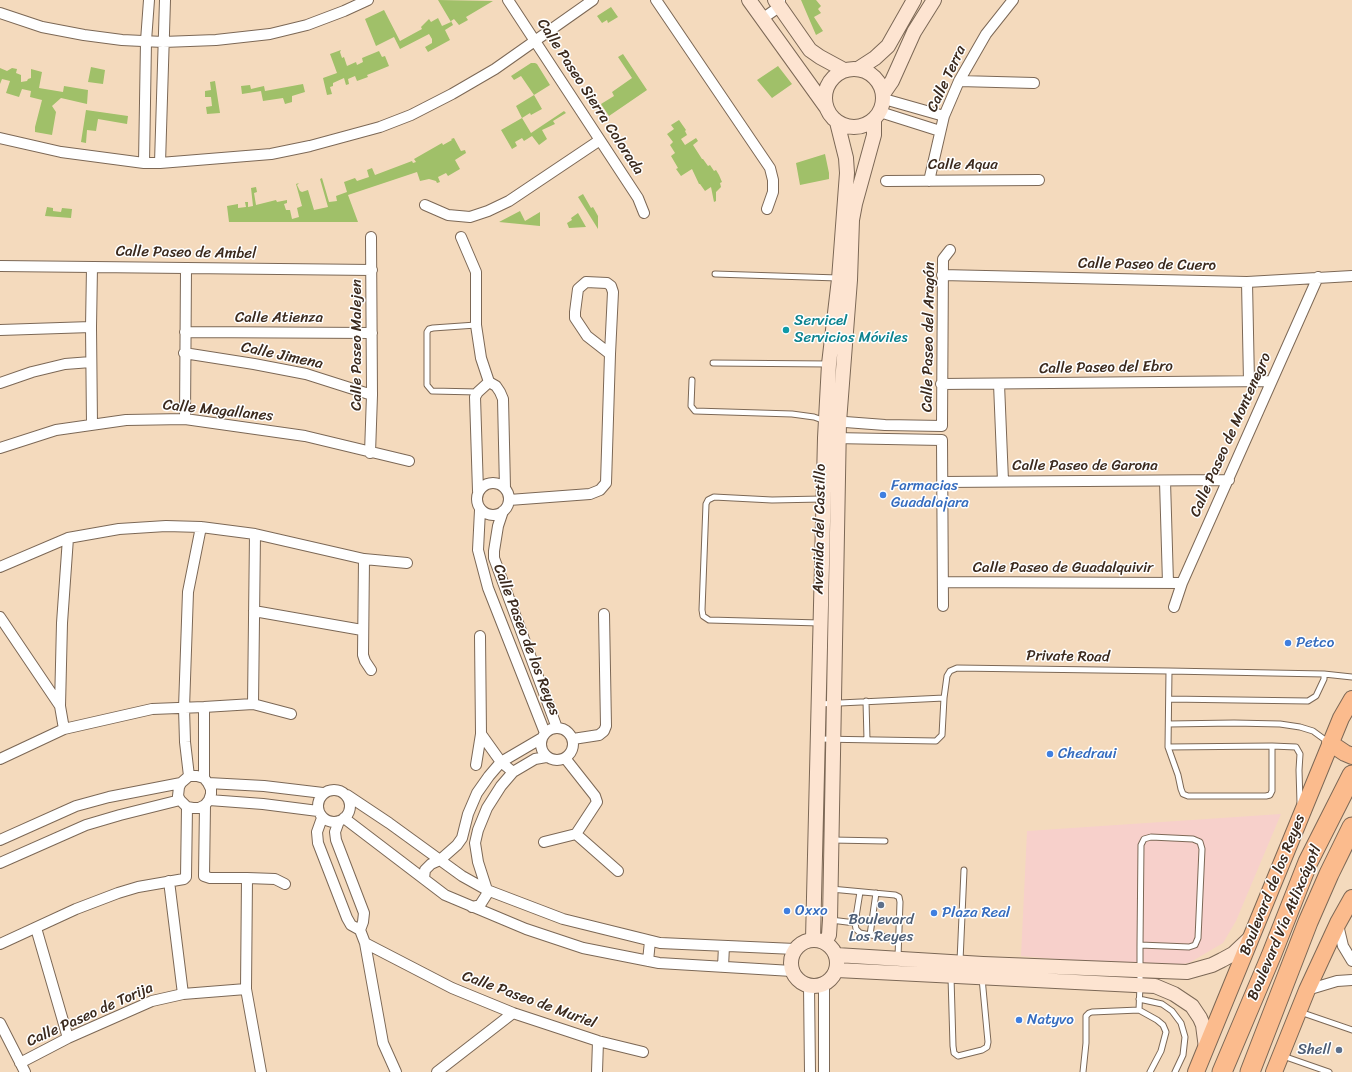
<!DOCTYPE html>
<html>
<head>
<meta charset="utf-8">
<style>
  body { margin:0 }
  canvas { display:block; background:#f4dabd }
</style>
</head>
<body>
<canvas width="1352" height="1072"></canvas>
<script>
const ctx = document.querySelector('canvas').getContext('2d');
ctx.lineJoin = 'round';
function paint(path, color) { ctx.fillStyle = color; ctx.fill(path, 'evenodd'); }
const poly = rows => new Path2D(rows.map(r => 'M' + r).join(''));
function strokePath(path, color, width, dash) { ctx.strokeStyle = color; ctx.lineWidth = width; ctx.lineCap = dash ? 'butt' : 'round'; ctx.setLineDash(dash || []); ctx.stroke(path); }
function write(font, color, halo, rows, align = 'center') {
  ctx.font = font + ' Sriracha,sans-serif'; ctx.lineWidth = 3; ctx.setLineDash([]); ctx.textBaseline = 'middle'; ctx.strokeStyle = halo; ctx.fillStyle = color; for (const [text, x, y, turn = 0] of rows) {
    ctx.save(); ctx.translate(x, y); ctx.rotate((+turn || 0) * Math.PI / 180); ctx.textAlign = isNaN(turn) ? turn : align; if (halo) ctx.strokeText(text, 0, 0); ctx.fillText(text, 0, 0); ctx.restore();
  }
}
paint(poly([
  [1281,814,1236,921,1223,943,1189,963,1157,968,1021,956,1027,831]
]), '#f7d0cb');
paint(poly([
  [438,0,493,1,466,17,468,20,459,25,454,19,451,21,453,25,445,30,450,40,428,52,425,47,432,43,432,39,429,34,400,49,394,37,376,46,365,19,384,10,400,41,422,29,421,27,429,19,431,22,438,18,442,26,451,22],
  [801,0,816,0,821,6,818,9,821,13,814,17,823,31,816,35],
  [611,7,618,17,608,23,607,20,602,23,597,16],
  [341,50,340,52,342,58,344,57,347,66,356,62,357,65,363,62,362,58,379,51,382,57,385,56,389,66,367,75,368,77,357,81,355,76,348,79,349,84,346,85,344,78,333,83,333,86,330,87,332,94,327,95,323,78,337,73,330,54],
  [623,54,647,90,609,116,601,104,614,96,612,92,632,78,618,57],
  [531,63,535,63,537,64,550,85,534,95,542,109,531,115,530,113,522,118,531,133,564,111,566,113,553,121,555,124,542,130,547,139,539,145,532,136,524,141,522,138,515,142,517,146,512,149,501,130,522,118,516,106,534,95,521,76,514,80,511,76],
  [778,66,792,84,772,98,757,80],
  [91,67,105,70,103,84,88,82],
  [0,68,7,71,12,68,17,69,16,73,21,75,21,82,27,81,28,79,31,78,31,69,42,72,39,88,63,92,64,86,88,90,87,104,61,98,52,106,56,112,52,135,35,132,35,127,42,100,30,97,31,91,22,89,19,97,6,93,10,81,2,79,0,84],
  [215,81,220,113,207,114,206,107,212,106,211,97,205,97,205,91,211,90,210,82],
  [303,84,305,92,292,96,292,102,285,104,283,98,263,101,261,91,242,94,241,86,250,85,251,89,264,86,265,91],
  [86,110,128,116,127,124,98,119,96,131,87,130,86,143,81,142],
  [679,120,686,130,685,131,687,135,681,139,685,145,696,138,698,141,693,145,702,159,703,159,708,166,710,165,714,171,716,170,719,175,722,182,720,183,721,187,716,192,716,201,714,202,711,187,705,191,700,184,699,184,692,169,681,176,676,169,678,168,671,156,675,153,670,145,673,142,667,134,674,129,671,125],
  [454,138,461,151,465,150,466,153,455,160,460,169,448,176,446,173,438,177,440,182,437,183,436,181,429,179,420,181,417,172,348,195,358,222,229,222,227,206,238,204,238,208,246,207,245,202,248,202,248,207,253,206,251,188,256,187,257,192,254,193,256,205,276,200,277,202,287,200,287,203,284,204,286,210,290,210,292,219,299,217,297,208,302,206,296,184,299,183,297,185,300,191,302,192,308,190,314,210,328,207,320,179,322,178,329,202,337,201,336,196,347,192,344,182,355,178,357,181,369,177,367,170,372,168,375,175,412,161,413,163,416,162,414,159,442,143,443,145,452,140,451,139],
  [825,154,829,173,829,179,800,185,796,163],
  [583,194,591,208,593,207,598,216,598,229,578,197],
  [47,207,53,208,53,211,61,212,62,208,72,209,71,218,45,216],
  [520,211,525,221,540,212,540,226,499,222],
  [578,213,586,227,569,228,567,223,572,220,571,218]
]), '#a0c069');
const lane = poly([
  [715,274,838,278],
  [476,325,433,328,429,329,427,332,427,385,432,391,478,392],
  [713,363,828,364],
  [692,380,691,406,695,411,792,414,814,417,825,421],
  [820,623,709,620,703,616,702,610,706,504,708,500,714,497,772,500,822,499],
  [1169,671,1324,674,1352,677],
  [1169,699,1308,701,1316,696,1324,679,1324,674],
  [866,701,867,740],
  [819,704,944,698,947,676,950,671,957,668,1169,671,1168,747,1178,775,1181,789,1183,794,1188,796,1266,796,1270,795,1272,791,1272,746],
  [1169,724,1234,723,1280,724,1300,727,1313,731,1328,742],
  [819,739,936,741,942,735,944,698],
  [1168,747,1272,746,1296,747,1300,754,1299,770,1300,803],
  [832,840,885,841],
  [831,889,895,895,899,897,900,902,898,957],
  [860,892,855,923,856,929,860,933,870,935,899,938],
  [831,920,855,923],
  [870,935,876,893],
  [960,961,964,870],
  [951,977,953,1046,954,1053,958,1056,982,1050,987,1047,988,1042,982,978],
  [1139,999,1162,1004,1172,1011,1181,1023,1185,1037,1183,1055,1175,1072],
  [1139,1010,1140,985,1140,945,1141,845,1144,839,1151,837,1193,839,1200,842,1202,849,1198,938,1195,945,1189,947,1140,945],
  [1300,1012,1352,1030],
  [1283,1056,1329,1072],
  [1083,1072,1086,1043,1086,1016,1089,1013,1092,1012,1139,1010,1157,1020,1163,1025,1166,1032,1161,1051,1150,1072]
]);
const street = poly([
  [508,0,638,198,644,213],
  [656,0,770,168,773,180,773,192,767,209],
  [0,13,42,27,84,35,122,40,163,42,216,40,270,34,307,25,344,11,368,0],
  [762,19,779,7,780,0],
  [959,81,1034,83],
  [884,99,944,116],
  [880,112,940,131],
  [0,138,61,152,144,163,160,163,271,154,310,146,380,127,411,115,452,94,495,69,593,0],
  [144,163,146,41,149,0],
  [160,163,165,0],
  [886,181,1039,180],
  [929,181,944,116,959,81,986,34,1013,0],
  [425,205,448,215,470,217,488,211,509,201,600,140],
  [461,237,476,272,476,325,481,358,489,382,496,386,500,392,503,399,505,488],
  [0,266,372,270],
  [942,275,1247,282,1352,276],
  [1247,282,1249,382],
  [0,330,91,327],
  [185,332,372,333],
  [184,353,254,364,306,374,372,395],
  [0,383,32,372,65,364,91,362],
  [941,384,1271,381],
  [999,384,1003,481],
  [185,419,186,268],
  [832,421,885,425,942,426,943,259,950,250],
  [92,425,91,327,92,267],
  [833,438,942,440,943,606],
  [0,448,56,430,126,420,185,419,305,436,409,461],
  [370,453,372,395,371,237],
  [1165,481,1168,583],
  [942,482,1229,480],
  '477 499a16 16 0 1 1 32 0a16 16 0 1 1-32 0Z',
  [478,491,475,397,478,392,489,382],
  [509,500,590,494,600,490,606,483,610,354,613,292,611,286,607,283,586,282,578,289,575,312,575,318,587,336,610,354],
  [480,510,478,550,488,588,545,733],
  [503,511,498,526,494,551,494,558,557,728],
  [364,559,363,655,365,661,371,670],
  [0,567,68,538,119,529,166,526,201,527,255,534,364,559,407,563],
  [943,582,1182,583],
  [1174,607,1182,583,1318,277],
  [254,611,362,630],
  [0,617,60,706],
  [253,704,255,534],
  '541 744a16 16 0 1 1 32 0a16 16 0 1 1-32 0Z',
  [64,729,60,706,62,623,68,538],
  [481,734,501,762,513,772],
  [573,739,599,735,604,731,606,726,604,614],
  [0,759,64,729,152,709,204,707,253,704,291,714],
  [476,765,481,734,480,636],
  [189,776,185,742,184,708,188,592,201,527],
  [204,778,197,776,189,776,181,783,179,787,178,796,180,800,187,807,193,808,199,808,205,805,209,800,211,794,211,789,208,783,204,778,204,707],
  [208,783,264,786,323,793],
  '318 806a16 16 0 1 1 32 0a16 16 0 1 1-32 0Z',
  [347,795,389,823,462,876,487,890,563,919,660,943,795,949],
  [209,800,263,804,318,811],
  [205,805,204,876,210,878,247,878,275,879,285,884],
  [322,818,317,832,318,843,347,918,351,925,360,930,365,943,383,1043,396,1072],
  [344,818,445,895,526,929,583,948,659,963,792,971],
  [339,821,335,832,336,840,364,913,363,922,360,930],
  [576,834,618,871],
  [0,840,76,806,109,797,181,783],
  [544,842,576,834,597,802,595,796,565,758],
  [0,863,86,825,120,815,180,800],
  [247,878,246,989,261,1072],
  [424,878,425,870,431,864,440,860,457,845,462,838,468,814,477,793,489,776,501,762,542,738],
  [169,881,183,994],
  [472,907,480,905,487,894,487,890,478,862,475,843,478,830,487,808,501,786,513,772,535,759,546,757],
  [1338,925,1343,946,1352,961],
  [36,928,68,1038],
  [365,943,452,988,513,1013,598,1041,643,1052],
  [0,944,76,909,118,893,138,887,184,879,186,877,187,807],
  [648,961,650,941],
  [723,967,724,946],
  [809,986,810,1072],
  [1307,990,1337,981,1352,980],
  [0,1023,25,1072],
  [20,1063,68,1038,152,1001,183,994,246,989],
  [437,1072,513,1013],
  [597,1072,598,1041],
  [824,1072,824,984]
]);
const secondary = poly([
  [749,0,826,107],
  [775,0,810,50,820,57,844,70],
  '825 98a29 29 0 1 1 58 0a29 29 0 1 1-58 0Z',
  [858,69,875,58,888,46,914,0],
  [883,94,892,81,914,32,934,0],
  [813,939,825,438,829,364,839,279,847,173,846,158,837,122],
  '791 963a23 23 0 1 1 46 0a23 23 0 1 1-46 0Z',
  [825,942,829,935,830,920,839,422,850,280,852,220,855,204,874,135,874,120],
  [836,955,983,964,1187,972,1212,965,1222,960,1233,954,1250,938],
  [837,970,1155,986,1174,994,1192,1006,1200,1018,1203,1025,1206,1048]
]);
const primary = poly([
  [1330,743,1345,753,1352,756],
  [1196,1072,1341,718,1352,699],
  [1274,1072,1307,990,1338,923,1352,898]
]);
const highway = poly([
  [1222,1072,1271,956,1308,862,1352,775],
  [1250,1072,1308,922,1329,874,1352,827]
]);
strokePath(lane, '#7c6856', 7);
strokePath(street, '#7c6856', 12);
strokePath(secondary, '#7c6856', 16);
strokePath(primary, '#7c6856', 18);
strokePath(highway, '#7c6856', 21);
strokePath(lane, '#fff', 5);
strokePath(street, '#fff', 10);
strokePath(secondary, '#fde4d1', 14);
strokePath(primary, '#fbbb8d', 16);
strokePath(highway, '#fbbb8d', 19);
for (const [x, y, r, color] of [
  [786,330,4,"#0f9aa8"],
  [883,495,4,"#3f7fe0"],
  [1288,643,4,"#3f7fe0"],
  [1050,754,4,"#3f7fe0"],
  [881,905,4,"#5c6f8a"],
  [787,911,4,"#3f7fe0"],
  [934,913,4,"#3f7fe0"],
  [1019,1020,4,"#3f7fe0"],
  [1339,1050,4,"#5c6f8a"]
]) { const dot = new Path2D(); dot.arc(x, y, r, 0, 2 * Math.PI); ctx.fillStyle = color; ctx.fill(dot); strokePath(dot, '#fff', 1.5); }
write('15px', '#3b2a1e', '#fff', [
  ["Calle Terra",947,79,-65],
  ["Calle Paseo Sierra Colorada",590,97,57],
  ["Calle Aqua",963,165],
  ["Calle Paseo de Ambel",186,253,1],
  ["Calle Paseo de Cuero",1147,265,1],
  ["Calle Atienza",279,318],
  ["Calle Paseo del Aragón",929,337,-89],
  ["Calle Paseo Malejen",357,345,-90],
  ["Calle Jimena",282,356,12],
  ["Calle Paseo del Ebro",1106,368,-1],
  ["Calle Magallanes",218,411,6],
  ["Calle Paseo de Montenegro",1231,435,-66],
  ["Calle Paseo de Garona",1085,466],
  ["Avenida del Castillo",820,529,-89],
  ["Calle Paseo de Guadalquivir",1063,568],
  ["Calle Paseo de los Reyes",526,640,69],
  ["Private Road",1068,657,1],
  ["Boulevard de los Reyes",1273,885,-68],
  ["Boulevard Vía Atlixcáyotl",1285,923,-67],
  ["Calle Paseo de Muriel",529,1000,20],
  ["Calle Paseo de Torija",90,1015,-24]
]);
write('15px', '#0d838f', '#fff', [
  ["Servicel",794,321],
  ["Servicios Móviles",794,338]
], 'left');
write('15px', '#366cbe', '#fff', [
  ["Farmacias",891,486],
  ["Guadalajara",891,503],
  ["Petco",1296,643],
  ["Chedraui",1058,754],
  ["Oxxo",795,911],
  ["Plaza Real",942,913],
  ["Natyvo",1027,1020]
], 'left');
write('15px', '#4e5e75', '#fff', [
  ["Boulevard",881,920],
  ["Los Reyes",881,937],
  ["Shell",1331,1050,"right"]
]);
</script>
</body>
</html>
